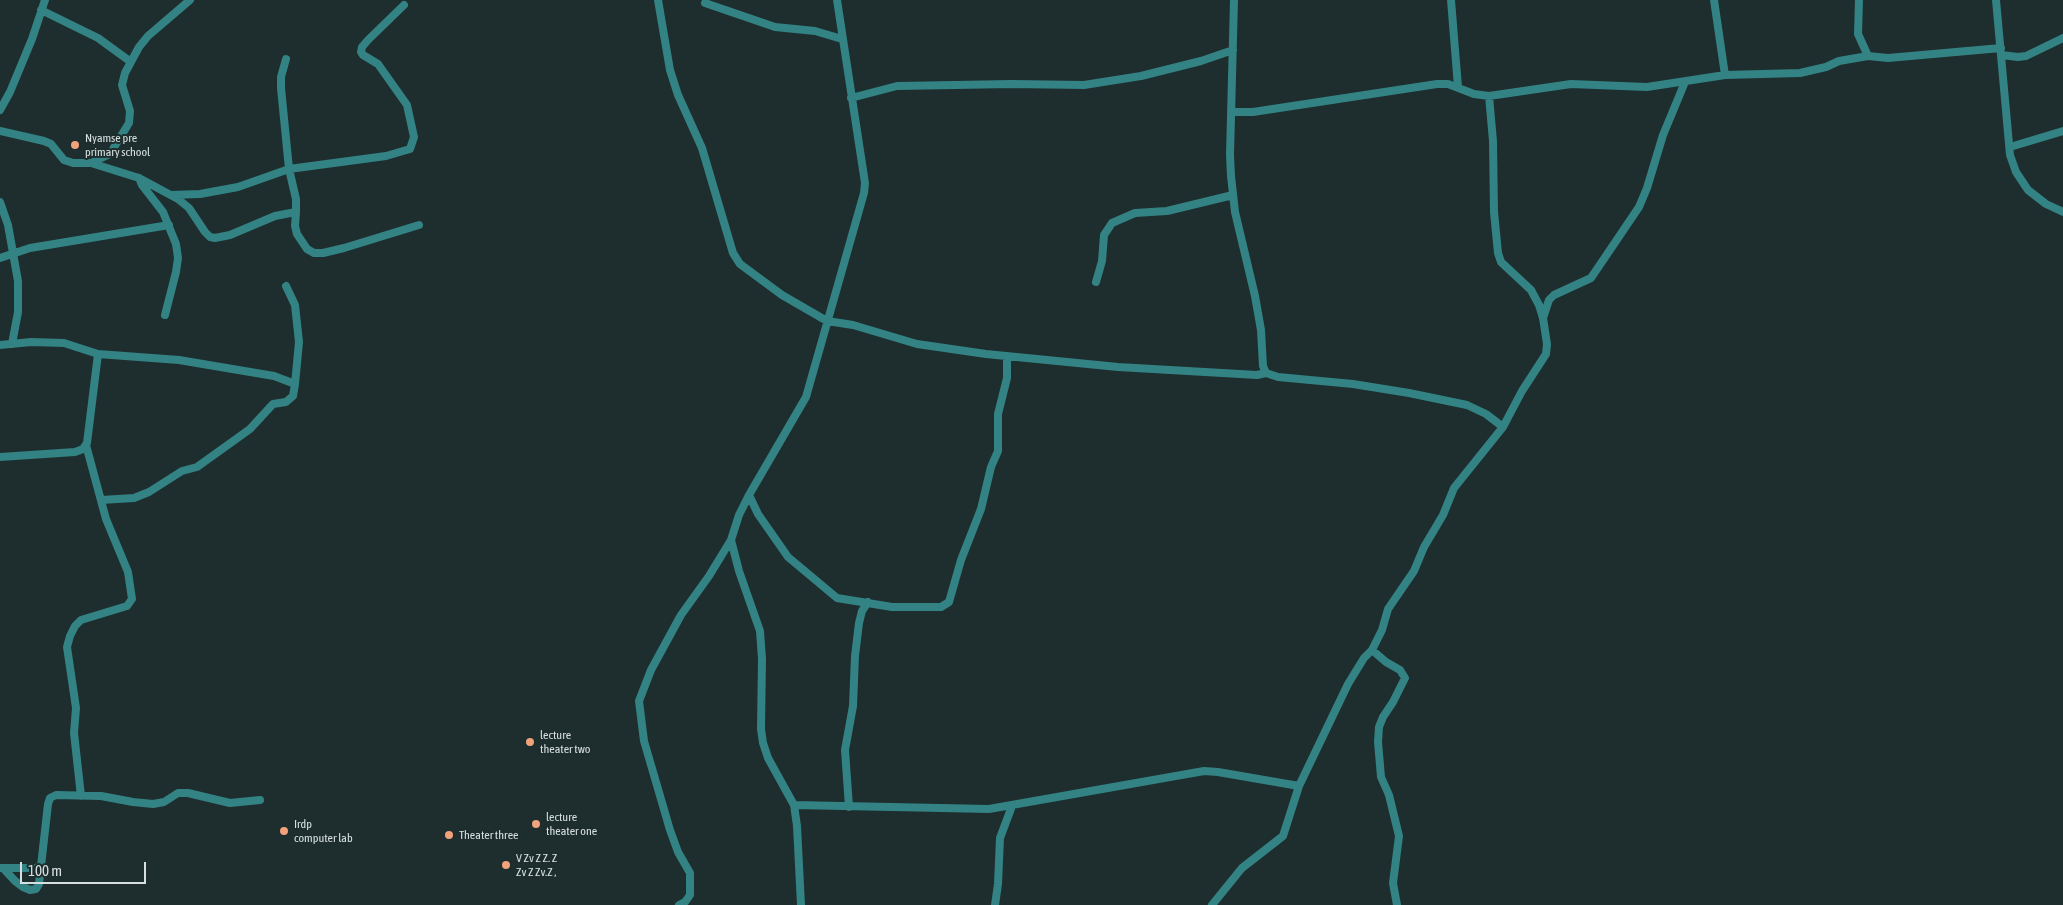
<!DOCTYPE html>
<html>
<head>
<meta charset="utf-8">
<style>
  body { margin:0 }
  #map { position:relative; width:2063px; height:905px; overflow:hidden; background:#1e2d2d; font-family:"Asap Condensed",sans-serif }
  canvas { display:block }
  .scale { position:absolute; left:20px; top:862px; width:126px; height:22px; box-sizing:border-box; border:2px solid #d7e0e0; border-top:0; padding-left:6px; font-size:15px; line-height:18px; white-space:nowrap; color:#d7e0e0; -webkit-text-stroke:4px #1e2d2d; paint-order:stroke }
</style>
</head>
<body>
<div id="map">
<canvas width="2063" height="905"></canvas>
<div class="scale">100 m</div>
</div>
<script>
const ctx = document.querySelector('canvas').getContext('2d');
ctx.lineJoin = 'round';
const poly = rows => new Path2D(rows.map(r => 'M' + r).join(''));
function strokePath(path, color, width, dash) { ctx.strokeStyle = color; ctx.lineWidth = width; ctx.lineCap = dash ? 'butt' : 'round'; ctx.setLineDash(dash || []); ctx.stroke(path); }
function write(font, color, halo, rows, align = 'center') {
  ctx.font = font + ' "Asap Condensed",sans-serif'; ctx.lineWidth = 4; ctx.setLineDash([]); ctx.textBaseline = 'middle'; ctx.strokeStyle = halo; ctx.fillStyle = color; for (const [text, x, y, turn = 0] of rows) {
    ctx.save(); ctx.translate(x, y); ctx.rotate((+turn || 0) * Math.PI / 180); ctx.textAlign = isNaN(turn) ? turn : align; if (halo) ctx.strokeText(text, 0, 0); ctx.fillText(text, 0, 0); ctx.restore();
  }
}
strokePath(poly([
  [658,0,670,70,678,95,702,148,733,253,740,264,782,295,827,321,853,325,917,344,986,354,1118,367,1257,375,1266,373],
  [1234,0,1230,155,1231,176,1235,212,1255,296,1261,330,1263,366,1266,373,1278,377,1353,384,1409,393,1467,405,1486,414,1503,427],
  [1451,0,1458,87],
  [1714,0,1725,75],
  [1859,0,1858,34,1868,56],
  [1996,0,2010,155,2016,172,2028,190,2046,204,2063,212],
  [705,3,775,27,815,31,842,39],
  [41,10,98,38,131,62],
  [2001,55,2018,57,2026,56,2063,38],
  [851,98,897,86,1012,84,1084,85,1141,76,1201,61,1233,50],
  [0,110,10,92,32,39,45,0],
  [1232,112,1253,112,1437,84,1448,84,1474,94,1489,96,1571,84,1647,87,1725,75,1800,73,1826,67,1839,61,1868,56,1888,58,2001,48],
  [0,131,44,141,51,144,64,160,73,163,91,163,110,154,129,123,130,111,122,85,125,73,139,47,148,36,190,0],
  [2010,147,2063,131],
  [91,163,139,178,178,199,189,208,205,232,210,237,215,238,230,235,275,216,296,212,296,199,289,169,281,88,281,77,286,59],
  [139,178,142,185,163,212,176,244,178,258,176,272,165,315],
  [171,195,200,194,238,187,289,169,386,156,410,149,414,137,407,105,378,64,363,55,361,52,362,47,368,40,404,5],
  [0,202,8,225,18,281,18,312,12,344],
  [296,212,295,226,297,234,307,249,314,253,323,253,344,248,419,225],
  [0,258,30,248,169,225],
  [1096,282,1102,261,1104,235,1112,223,1135,213,1167,211,1233,195],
  [286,286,295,305,299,342,295,384],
  [1543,318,1549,300,1554,295,1591,278,1639,207,1647,188,1663,135,1685,82],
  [0,345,31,342,64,343,98,354,179,360,274,376,295,384,293,396,286,402,273,404,250,429,197,467,182,471,149,492,134,498,101,500],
  [0,457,75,452,83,449,87,443,98,354],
  [749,495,758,514,788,557,837,598,892,607,941,607,949,602,961,560,981,509,991,467,998,451,998,414,1007,378,1007,356],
  [731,540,739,571,760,631,762,659,761,729,763,743,768,758,794,805,797,826,801,905],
  [1372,650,1386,662,1400,670,1405,678,1393,702,1383,717,1379,727,1378,742,1381,777,1389,795,1399,836,1393,883,1397,905],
  [81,796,74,733,76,708,67,647,70,636,75,626,81,620,127,606,132,599,128,572,106,519,86,445],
  [794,805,989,809,1204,771,1218,772,1299,786],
  [849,807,845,750,853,706,855,656,859,623,862,611,868,602],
  [0,868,36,868,41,866,48,804,50,798,56,795,101,796,133,802,153,804,164,802,178,793,188,793,230,803,260,800],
  [3,868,15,881,23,887,30,890,36,889,39,884,41,866],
  [679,905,685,902,690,895,690,873,678,852,670,830,644,741,639,701,651,670,681,615,709,576,731,540,739,515,749,495,806,397,864,193,865,183,837,0],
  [995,905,998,884,1000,838,1012,806],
  [1212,905,1242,868,1283,836,1299,786,1348,684,1364,658,1372,650,1382,630,1388,609,1414,571,1424,547,1443,515,1454,488,1503,427,1522,391,1546,354,1547,344,1543,318,1539,305,1531,290,1501,262,1498,253,1494,212,1493,141,1489,96]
]), '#338284', 8);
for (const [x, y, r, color] of [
  [75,145,5,"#f1a27b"],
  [530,742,5,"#f1a27b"],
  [536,824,5,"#f1a27b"],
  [284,831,5,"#f1a27b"],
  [449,835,5,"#f1a27b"],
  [506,865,5,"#f1a27b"]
]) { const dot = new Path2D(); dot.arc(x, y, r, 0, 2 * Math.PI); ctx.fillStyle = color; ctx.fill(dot); strokePath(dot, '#1e2d2d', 2); }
write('12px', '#d7e0e0', '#1e2d2d', [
  ["Nyamse pre",85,138],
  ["primary school",85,152],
  ["lecture",540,735],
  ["theater two",540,749],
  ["lecture",546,817],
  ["theater one",546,831],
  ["Irdp",294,824],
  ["computer lab",294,838],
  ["Theater three",459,835],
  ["V Zv Z Z. Z",516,858],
  ["Zv Z Zv.Z ,",516,872]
], 'left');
</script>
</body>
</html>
